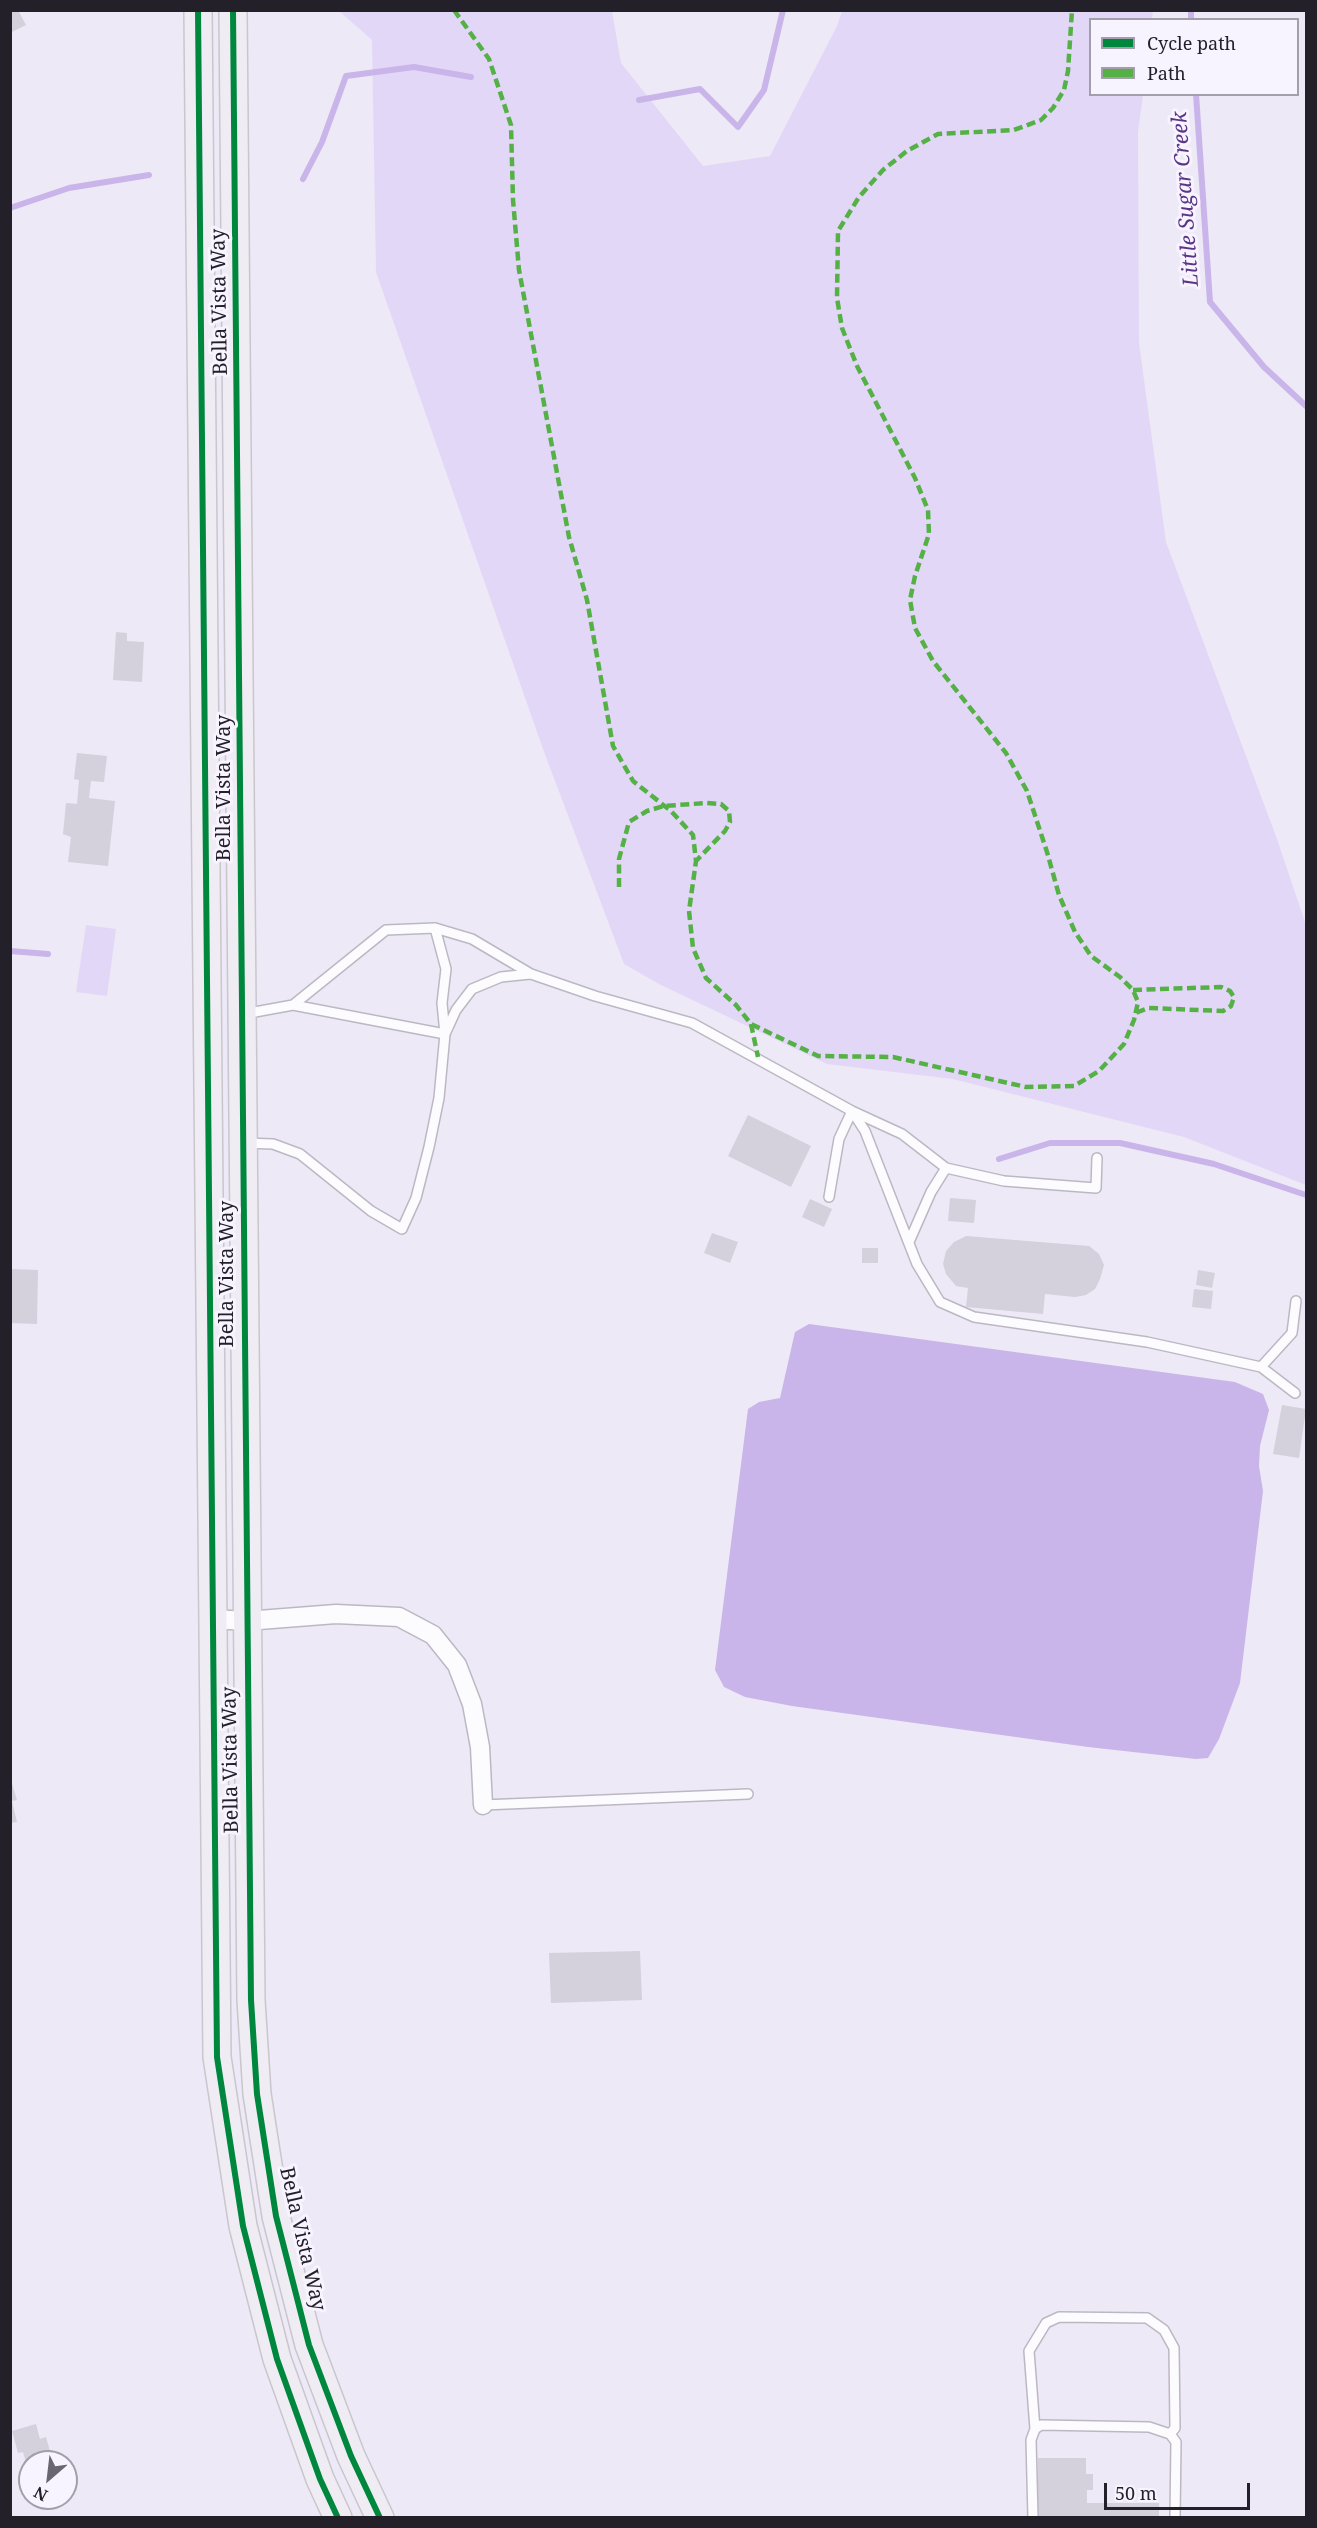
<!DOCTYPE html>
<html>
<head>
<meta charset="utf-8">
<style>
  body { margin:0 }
  #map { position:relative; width:1317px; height:2528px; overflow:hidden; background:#ede9f6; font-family:"Noto Serif",serif }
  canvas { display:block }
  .frame { position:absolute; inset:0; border:12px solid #24202a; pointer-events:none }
  .legend { position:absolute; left:1089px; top:18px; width:210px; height:78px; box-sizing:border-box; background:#f7f3ff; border:2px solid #a39faa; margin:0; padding:8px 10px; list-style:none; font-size:18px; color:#24202a }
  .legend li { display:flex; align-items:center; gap:12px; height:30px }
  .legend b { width:30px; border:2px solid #a39faa }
  .north { position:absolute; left:18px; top:2450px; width:60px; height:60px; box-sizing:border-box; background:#f7f3ff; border:2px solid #a39faa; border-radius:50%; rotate:208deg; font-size:16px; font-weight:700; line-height:24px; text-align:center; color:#24202a }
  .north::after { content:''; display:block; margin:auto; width:21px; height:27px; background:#6a6671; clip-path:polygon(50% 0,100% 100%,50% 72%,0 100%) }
  .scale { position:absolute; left:1104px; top:2483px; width:146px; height:27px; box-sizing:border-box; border:3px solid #24202a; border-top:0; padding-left:8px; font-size:18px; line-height:21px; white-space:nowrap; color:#24202a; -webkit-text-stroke:4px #f7f3ff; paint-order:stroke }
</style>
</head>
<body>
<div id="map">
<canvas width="1317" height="2528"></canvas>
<div class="frame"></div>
<ul class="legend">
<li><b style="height:8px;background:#00873e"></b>Cycle path</li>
<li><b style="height:8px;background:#55b146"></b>Path</li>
</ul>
<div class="north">N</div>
<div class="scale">50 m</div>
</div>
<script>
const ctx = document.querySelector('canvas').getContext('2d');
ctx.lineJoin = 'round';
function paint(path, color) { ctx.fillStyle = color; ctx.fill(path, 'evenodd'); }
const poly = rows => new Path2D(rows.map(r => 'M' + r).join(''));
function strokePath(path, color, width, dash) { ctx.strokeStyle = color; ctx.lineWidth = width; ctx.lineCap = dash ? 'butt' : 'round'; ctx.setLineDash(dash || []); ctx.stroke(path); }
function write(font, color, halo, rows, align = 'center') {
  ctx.font = font + ' "Noto Serif",serif'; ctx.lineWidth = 6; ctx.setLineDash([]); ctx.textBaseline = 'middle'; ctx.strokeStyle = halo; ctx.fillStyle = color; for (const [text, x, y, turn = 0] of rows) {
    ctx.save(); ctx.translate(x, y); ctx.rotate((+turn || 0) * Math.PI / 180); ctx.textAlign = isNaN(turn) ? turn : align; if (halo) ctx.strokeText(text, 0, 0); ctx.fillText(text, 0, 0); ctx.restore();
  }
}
paint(poly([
  [339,11,612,11,621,63,703,166,770,156,837,26,842,11,1153,11,1152,19,1090,20,1090,94,1143,95,1138,132,1139,343,1166,542,1277,839,1306,925,1306,1185,1184,1137,953,1079,827,1064,661,985,624,964,543,749,376,272,372,40],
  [86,925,116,929,107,996,76,992]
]), '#e3d7f8');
paint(poly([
  [809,1324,1235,1382,1263,1394,1269,1410,1260,1446,1259,1466,1263,1491,1240,1683,1219,1739,1208,1758,1196,1759,1088,1747,792,1706,745,1697,724,1687,715,1670,748,1409,759,1402,780,1398,795,1332]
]), '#c9b5e9');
strokePath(poly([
  [1191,10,1191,20],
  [1196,94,1210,302,1264,367,1306,406],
  [639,100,700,89,738,127,764,90,783,10],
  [303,179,322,142,346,76,414,67,471,77],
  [10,208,69,188,149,175],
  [10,951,48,954],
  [999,1159,1050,1143,1120,1143,1214,1164,1306,1195]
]), '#c9b5e9', 6);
paint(poly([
  [10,10,18,10,26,25,10,33],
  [116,632,127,633,127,641,144,642,142,682,113,680],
  [77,753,107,756,104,782,91,781,89,798,115,801,108,866,68,862,71,837,63,834,66,803,77,804,79,780,74,779],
  [748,1115,811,1146,791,1187,728,1156],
  [950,1198,976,1200,974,1223,948,1221],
  [810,1199,832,1209,824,1227,802,1217],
  [712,1233,738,1242,730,1263,704,1253],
  [966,1236,1089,1246,1099,1254,1104,1265,1100,1279,1095,1289,1086,1295,1075,1297,1045,1294,1043,1314,966,1307,968,1288,956,1286,946,1274,943,1264,946,1251,954,1242],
  [862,1248,878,1248,878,1263,862,1263],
  [10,1269,38,1270,37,1324,10,1323],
  [1198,1270,1215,1273,1212,1288,1196,1285],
  [1194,1289,1213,1291,1211,1309,1192,1307],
  [1282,1405,1306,1409,1299,1458,1273,1454],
  [10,1777,17,1800,12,1801,17,1822,10,1823],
  [640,1951,642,2000,551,2003,549,1953],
  [36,2424,40,2439,46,2437,53,2462,30,2462,30,2485,28,2486,23,2468,27,2466,23,2452,18,2453,12,2431],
  [1038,2458,1086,2458,1086,2474,1093,2474,1093,2490,1087,2490,1087,2503,1159,2503,1159,2518,1038,2518,1038,2504,1035,2504,1034,2483,1038,2483]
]), '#d4d0dc');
const service = poly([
  [293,1005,445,1034,442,1003,446,969,435,928],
  [244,1014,293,1005,386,930,435,928,472,939,531,974,595,996,692,1023,852,1111,865,1131,917,1264,940,1302,974,1317,1147,1342,1261,1367,1292,1333,1296,1301],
  [245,1143,273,1144,300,1154,371,1211,402,1229,416,1198,429,1147,439,1098,445,1034,456,1010,472,989,501,977,530,974],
  [829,1197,839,1139,852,1111,902,1134,946,1168,1004,1181,1096,1188,1097,1158],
  [909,1242,931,1192,946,1168],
  [1261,1367,1295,1393],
  [483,1805,748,1794],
  [1035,2429,1029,2351,1046,2323,1059,2317,1147,2318,1164,2330,1174,2348,1175,2428,1170,2434],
  [1033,2518,1031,2440,1035,2429,1041,2425,1149,2427,1170,2434,1176,2442,1175,2518]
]);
const minor = poly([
  [213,1619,246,1621,336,1614,399,1617,433,1635,457,1665,472,1704,480,1747,483,1805]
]);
const primary = poly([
  [198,10,217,2057,243,2226,277,2359,320,2479,338,2518],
  [233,10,251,2000,257,2094,276,2216,309,2345,351,2456,380,2518]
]);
strokePath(service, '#bcb8c3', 12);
strokePath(minor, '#bcb8c3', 21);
strokePath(primary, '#c9c6cd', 30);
strokePath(service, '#fcfcfe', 9);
strokePath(minor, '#fcfcfe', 18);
strokePath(primary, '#f0ecf4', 27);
strokePath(poly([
  [454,10,489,59,511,125,513,200,519,270,569,537,587,600,613,746,633,781,671,811,693,835,696,861,689,911,693,948,706,978,736,1005,751,1024,818,1056,893,1057,1026,1087,1074,1086,1099,1071,1124,1044,1134,1020,1138,1002,1133,990,1120,977,1091,956,1075,932,1059,895,1047,852,1027,791,1006,753,933,661,915,628,910,600,915,576,929,534,928,510,915,478,857,366,842,328,837,298,838,231,859,197,883,170,907,151,938,134,1014,130,1041,120,1053,108,1064,90,1068,71,1072,10],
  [619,887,619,859,629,822,647,811,664,806,706,803,721,804,729,811,730,822,725,831,696,861],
  [1133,990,1221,987,1230,991,1234,997,1231,1006,1223,1011,1149,1008,1135,1013],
  [751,1024,758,1057]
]), '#55b146', 4.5, [9, 4.5]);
strokePath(poly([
  [198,10,217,2057,243,2226,277,2359,320,2479,338,2518],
  [233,10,251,2000,257,2094,276,2216,309,2345,351,2456,380,2518]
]), '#00873e', 6);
write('20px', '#24202a', '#f7f3ff', [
  ["Bella Vista Way",220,302,-91],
  ["Bella Vista Way",224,788,-90],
  ["Bella Vista Way",227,1274,-90],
  ["Bella Vista Way",231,1760,-91],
  ["Bella Vista Way",302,2239,77]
]);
write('italic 21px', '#5a3585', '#f7f3ff', [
  ["Little Sugar Creek",1186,199,-94]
]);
</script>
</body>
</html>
